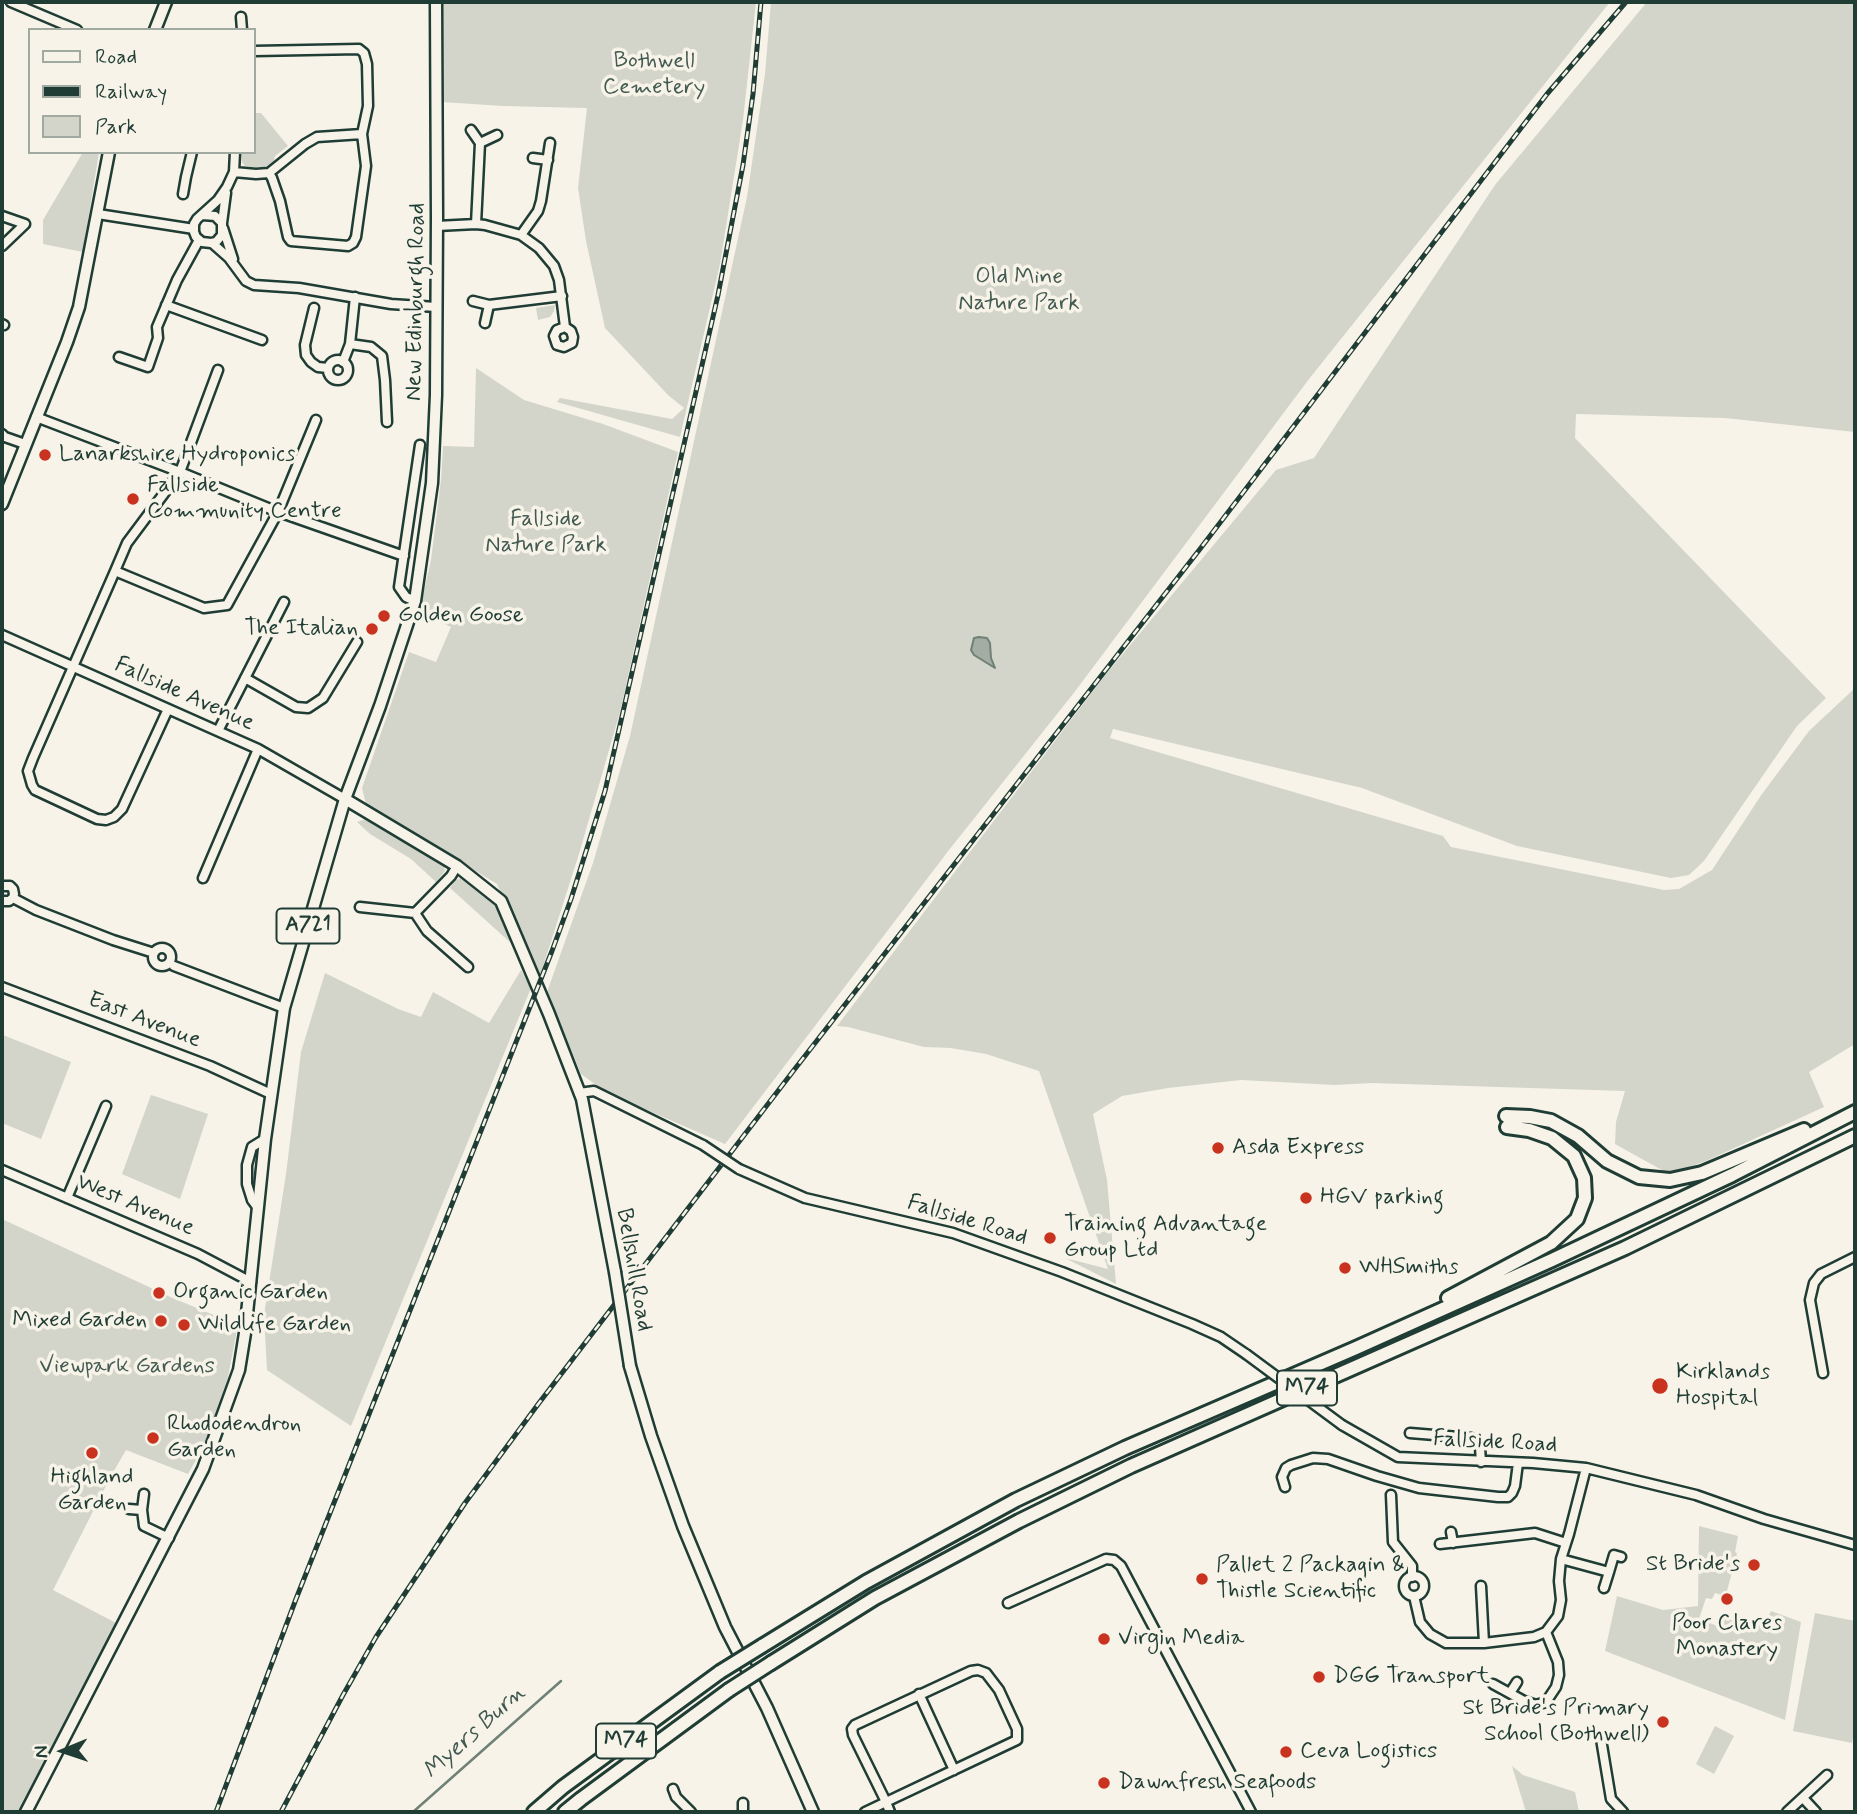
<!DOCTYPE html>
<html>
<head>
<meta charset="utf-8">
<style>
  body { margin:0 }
  #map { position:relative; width:1857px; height:1814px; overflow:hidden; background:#f7f3e8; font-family:Mynerve,sans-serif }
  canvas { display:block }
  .frame { position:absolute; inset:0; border:4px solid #1f3d34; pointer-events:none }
  .legend { position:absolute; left:28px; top:28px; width:228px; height:126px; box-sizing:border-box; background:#f7f3e8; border:2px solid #a1aaa0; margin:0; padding:9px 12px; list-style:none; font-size:21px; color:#1f3d34 }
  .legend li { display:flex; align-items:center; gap:14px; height:35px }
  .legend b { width:35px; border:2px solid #a1aaa0 }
  .north { position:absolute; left:28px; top:1716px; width:70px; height:70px; -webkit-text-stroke:5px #f7f3e8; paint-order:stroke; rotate:268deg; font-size:19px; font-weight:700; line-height:28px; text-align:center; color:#1f3d34 }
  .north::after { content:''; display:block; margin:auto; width:24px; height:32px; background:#1f3d34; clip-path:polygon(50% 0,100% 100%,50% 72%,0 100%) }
</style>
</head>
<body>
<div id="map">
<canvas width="1857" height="1814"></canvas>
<div class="frame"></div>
<ul class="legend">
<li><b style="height:9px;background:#f7f3e8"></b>Road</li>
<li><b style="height:9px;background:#1f3d34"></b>Railway</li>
<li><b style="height:19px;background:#d3d5ca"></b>Park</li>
</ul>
<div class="north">N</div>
</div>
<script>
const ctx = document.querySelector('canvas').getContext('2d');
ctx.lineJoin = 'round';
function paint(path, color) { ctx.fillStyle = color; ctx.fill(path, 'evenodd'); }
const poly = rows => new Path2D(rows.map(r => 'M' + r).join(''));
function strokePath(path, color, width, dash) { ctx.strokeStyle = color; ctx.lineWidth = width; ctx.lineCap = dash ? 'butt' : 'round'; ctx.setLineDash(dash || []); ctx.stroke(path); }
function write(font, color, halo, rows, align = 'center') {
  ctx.font = font + ' Mynerve,sans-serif'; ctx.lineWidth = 7; ctx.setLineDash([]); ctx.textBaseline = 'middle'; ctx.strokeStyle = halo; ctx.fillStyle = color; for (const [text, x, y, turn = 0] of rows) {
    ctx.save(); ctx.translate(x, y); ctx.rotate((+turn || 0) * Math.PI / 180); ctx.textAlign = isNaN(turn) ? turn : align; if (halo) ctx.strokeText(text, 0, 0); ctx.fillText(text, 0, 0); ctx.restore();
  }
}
paint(poly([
  [442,2,756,2,743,120,720,264,680,437,557,402,560,398,672,419,684,408,668,395,605,328,586,241,578,188,587,108,503,106,442,102],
  [771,2,1610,2,1309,379,1073,694,949,850,725,1144,606,1092,581,1074,547,992,593,863,630,736,747,197,765,74],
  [1647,2,1855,2,1855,432,1725,418,1576,414,1575,438,1826,698,1797,726,1704,861,1689,875,1671,878,1517,846,1362,788,1113,729,1110,738,1443,836,1451,847,1664,890,1679,889,1712,870,1762,794,1809,731,1855,688,1855,1044,1809,1072,1824,1107,1706,1161,1669,1174,1615,1144,1616,1122,1625,1091,1372,1083,1335,1085,1241,1080,1168,1088,1122,1096,1093,1114,1107,1180,1116,1284,1065,1258,1108,1269,1039,1071,986,1054,951,1048,924,1047,848,1027,837,1026,1106,674,1276,470,1314,458,1495,185],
  [254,113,261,113,288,146,275,156,273,164,261,168,245,166,242,162,241,152,254,152],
  [83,152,99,152,83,252,43,244,43,220],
  [555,305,554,311,550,317,538,320,536,308],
  [476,368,524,400,603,424,678,452,620,712,579,854,539,979,497,884,366,804,362,788,409,652,436,662,451,627,419,613,431,560,441,480,443,446,474,447],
  [369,818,444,866,445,871,436,882,411,859,370,834,357,822],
  [461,878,467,879,484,892,496,904,513,945,450,888,456,880],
  [521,970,531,988,351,1426,267,1370,264,1315,286,1174,301,1052,325,973,398,1009,421,1017,433,992,489,1023],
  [3,1035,71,1062,41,1139,2,1123],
  [151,1095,208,1114,180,1199,122,1174],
  [2,1219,175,1299,238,1325,228,1377,205,1444,188,1474,126,1450,111,1476,53,1590,118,1624,86,1691,18,1812,2,1812],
  [1699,1526,1738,1536,1735,1552,1737,1553,1727,1591,1724,1591,1722,1595,1715,1593,1712,1599,1706,1598,1699,1619,1720,1627,1724,1618,1764,1626,1771,1611,1801,1622,1785,1720,1605,1651,1617,1596,1663,1610,1698,1606],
  [1815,1613,1855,1621,1855,1728,1852,1743,1793,1731],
  [1715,1726,1734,1736,1714,1774,1696,1764],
  [1512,1766,1523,1775,1575,1792,1579,1812,1526,1812]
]), '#d3d5ca');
const water = poly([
  [979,637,987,638,990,643,991,658,995,668,974,655,971,650,974,638,979,637]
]);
paint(water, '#a4ada3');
strokePath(water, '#6f8077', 2);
strokePath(poly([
  [413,1812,561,1681]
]), '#6f8077', 2.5);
const minor = poly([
  [11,2,77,30],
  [241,17,242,30],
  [471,130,480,143,476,224],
  [480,143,497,135],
  [533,158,548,160],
  [234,172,256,174,269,173,305,144,317,137,362,134,368,106,367,64,364,53,359,49,254,51],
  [269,173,272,178,280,201,288,237,291,241,348,246,353,243,356,237,366,166,362,134],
  [183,194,186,177,192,152],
  [98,214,194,229],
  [203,215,215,216,222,223,222,235,216,242,211,243,202,242,196,237,194,232,194,224,197,219,218,200,227,187,234,172,235,152],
  [2,216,25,224,2,246],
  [222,223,226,193],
  [437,226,476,224,485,225,521,235,539,248,554,266,559,280,565,327,571,331,573,337,572,343,564,347,557,345,554,336,557,330,565,327],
  [223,228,233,259],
  [521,235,538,211,541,201,550,143],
  [212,243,229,258,246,281,254,285,299,288,391,304,436,307],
  [473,301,489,305,562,296],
  [166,305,262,340],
  [314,308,305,345,306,355,311,362,318,367,328,368],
  [485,323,489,305],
  [2,324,4,325],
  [350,344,371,347,382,356,385,380,387,422],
  [119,357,148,367,158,338,157,327,177,280,199,240],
  '328 370a10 10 0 1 1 20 0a10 10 0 1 1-20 0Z',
  [343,362,350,344,355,297],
  [36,417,180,472,273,510,404,556],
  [2,434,5,437,25,444],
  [115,571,204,608,227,605,278,512,316,420],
  [415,601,406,597,399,587,420,445],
  [2,635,258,749,345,799],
  [245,678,296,707,308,708,323,698,357,642],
  [168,709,122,809,114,817,106,820,97,819,35,790,32,785,28,771,33,758,115,571,127,543,180,472,218,370],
  [218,731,284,602],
  [203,878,258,749],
  [2,886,10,886,13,889,14,894,13,898,9,901,2,901],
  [13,898,36,910,113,940,154,953],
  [360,907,415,913,451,876,457,866],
  [415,913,427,931,468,967],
  '153 957a9 9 0 1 1 18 0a9 9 0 1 1-18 0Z',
  [174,966,284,1008],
  [2,987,210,1066,271,1094],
  [579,1093,594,1091,703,1145],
  [739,1169,805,1198,953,1233,1062,1272,1192,1324,1221,1337,1246,1354],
  [2,1170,198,1254,251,1282],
  [67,1198,106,1106],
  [258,1208,252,1200,247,1184,247,1165,252,1147,265,1139],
  [1823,1373,1810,1300,1814,1283,1821,1274,1855,1257],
  [1342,1425,1398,1457,1533,1463,1586,1468,1696,1495,1764,1519,1855,1545],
  [1410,1433,1471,1438,1477,1441,1480,1447,1481,1462],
  [1285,1487,1282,1477,1286,1468,1291,1465,1313,1458,1328,1459,1377,1476,1419,1488,1498,1497,1508,1497,1512,1493,1515,1486,1518,1463],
  [144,1494,142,1510,144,1526,169,1538],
  [1391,1495,1393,1542,1412,1566,1412,1577],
  [129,1509,142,1510],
  [1451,1532,1453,1543],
  [1440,1544,1535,1533,1566,1543],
  [1561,1559,1609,1572,1614,1555,1621,1557],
  '1404 1586a10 10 0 1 1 20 0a10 10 0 1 1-20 0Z',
  [1481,1586,1484,1643],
  [1604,1588,1609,1572],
  [1414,1596,1420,1622,1430,1634,1446,1643,1484,1643,1534,1637,1546,1632,1558,1616,1561,1600,1559,1581,1561,1559,1569,1534,1586,1468],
  [1008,1603,1106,1559,1114,1560,1121,1566,1251,1812],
  [1493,1684,1524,1701,1536,1705,1546,1702,1556,1687,1559,1675,1558,1662,1546,1632],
  [1510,1693,1517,1682],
  [919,1694,954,1770],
  [1601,1739,1611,1799,1623,1812],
  [673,1789,676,1797,691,1812],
  [1803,1798,1816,1812],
  [743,1803,743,1812],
  [865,1812,886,1802,1017,1740,1017,1729,999,1690,986,1673,978,1670,971,1671,855,1725,852,1729,853,1735,886,1802,890,1812],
  [1787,1812,1827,1775]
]);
const major = poly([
  [155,30,166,2],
  [2,504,67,342,79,307,109,152],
  [345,799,457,866,501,901,549,1014,582,1099,615,1272],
  [630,1366,651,1436,683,1526,725,1627,767,1708,813,1812],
  [26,1812,203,1469,239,1370,245,1333,265,1139,284,1008,345,799,380,706,415,601,432,483,436,395,437,218,436,2]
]);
const highway = poly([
  [1506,1116,1530,1117,1551,1121,1578,1136,1607,1161,1639,1177,1670,1180,1702,1173,1804,1130],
  [1448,1298,1551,1243,1577,1219,1585,1198,1584,1178,1574,1156,1552,1138,1529,1130,1507,1127],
  [762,1646,866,1582,1016,1500,1125,1448,1356,1348,1552,1260,1732,1175,1855,1112],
  [771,1663,875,1598,1019,1521,1131,1466,1625,1248,1855,1136],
  [534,1812,563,1787,720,1672],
  [565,1812,581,1799,729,1690]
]);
strokePath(minor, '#1f3d34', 13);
strokePath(major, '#1f3d34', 15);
strokePath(highway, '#1f3d34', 18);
strokePath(minor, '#f7f3e8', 8);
strokePath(major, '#f7f3e8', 10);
strokePath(highway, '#f7f3e8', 12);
const rail = poly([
  [216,1812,296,1599,552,951,571,899,605,791,718,295,743,165,753,94,761,2],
  [281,1812,343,1695,376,1637,465,1503,539,1403,794,1070,1200,549,1547,94,1626,2]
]);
strokePath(rail, '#1f3d34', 5);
strokePath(rail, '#f7f3e8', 2.5, [8]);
const minorBridge = poly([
  [703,1145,739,1169],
  [1246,1354,1342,1425]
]);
const majorBridge = poly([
  [615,1272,630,1366]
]);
const highwayBridge = poly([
  [720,1672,762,1646],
  [729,1690,771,1663]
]);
strokePath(minorBridge, '#1f3d34', 13, []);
strokePath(majorBridge, '#1f3d34', 15, []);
strokePath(highwayBridge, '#1f3d34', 18, []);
strokePath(minorBridge, '#f7f3e8', 8);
strokePath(majorBridge, '#f7f3e8', 10);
strokePath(highwayBridge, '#f7f3e8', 12);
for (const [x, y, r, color] of [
  [45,455,7,"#c8321e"],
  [133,499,7,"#c8321e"],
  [384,616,7,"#c8321e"],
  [372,629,7,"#c8321e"],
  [1218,1148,7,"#c8321e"],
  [1306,1198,7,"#c8321e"],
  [1050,1238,7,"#c8321e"],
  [1345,1268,7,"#c8321e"],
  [159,1293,7,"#c8321e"],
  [161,1321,7,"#c8321e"],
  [184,1325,7,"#c8321e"],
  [1660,1386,9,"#c8321e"],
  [153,1438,7,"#c8321e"],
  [92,1453,7,"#c8321e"],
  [1754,1565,7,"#c8321e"],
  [1202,1579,7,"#c8321e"],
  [1727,1599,7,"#c8321e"],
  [1104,1639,7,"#c8321e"],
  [1319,1677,7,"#c8321e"],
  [1663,1722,7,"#c8321e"],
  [1286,1752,7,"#c8321e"],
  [1104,1783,7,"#c8321e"]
]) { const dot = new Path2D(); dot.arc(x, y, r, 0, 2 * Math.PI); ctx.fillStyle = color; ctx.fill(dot); strokePath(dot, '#f7f3e8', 2.5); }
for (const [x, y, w] of [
  [308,926,63],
  [1307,1388,60],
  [626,1741,60]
]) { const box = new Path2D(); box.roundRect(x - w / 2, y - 17.5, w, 35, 5); ctx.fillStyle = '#f7f3e8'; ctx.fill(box); strokePath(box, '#1f3d34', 2); }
write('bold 21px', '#1f3d34', null, [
  ["A721",308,926],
  ["M74",1307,1388],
  ["M74",626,1741]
]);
write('23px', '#435b52', '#f7f3e8', [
  ["Bothwell",654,62],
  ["Cemetery",654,88],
  ["Old Mine",1019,278],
  ["Nature Park",1019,304],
  ["Fallside",546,520],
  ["Nature Park",546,546],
  ["Viewpark Gardens",127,1367]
]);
write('23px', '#1f3d34', '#f7f3e8', [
  ["New Edinburgh Road",417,302,-89],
  ["Fallside Avenue",184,695,24],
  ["East Avenue",144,1021,21],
  ["West Avenue",135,1206,23],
  ["Fallside Road",967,1221,17],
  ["Bellshill Road",633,1270,80],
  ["Fallside Road",1495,1443,3]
]);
write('23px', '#1f3d34', '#f7f3e8', [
  ["Lanarkshire Hydroponics",59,455],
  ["Fallside",147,486],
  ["Community Centre",147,512],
  ["Golden Goose",398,616],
  ["The Italian",358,629,"right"],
  ["Asda Express",1232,1148],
  ["HGV parking",1320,1198],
  ["Training Advantage",1064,1225],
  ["Group Ltd",1064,1251],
  ["WHSmiths",1359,1268],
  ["Organic Garden",173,1293],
  ["Mixed Garden",147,1321,"right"],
  ["Wildlife Garden",198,1325],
  ["Kirklands",1676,1373],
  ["Hospital",1676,1399],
  ["Rhododendron",167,1425],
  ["Garden",167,1451],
  ["Highland",92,1478,"center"],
  ["Garden",92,1504,"center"],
  ["St Bride's",1740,1565,"right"],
  ["Pallet 2 Packagin &",1216,1566],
  ["Thistle Scientific",1216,1592],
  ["Poor Clares",1727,1624,"center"],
  ["Monastery",1727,1650,"center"],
  ["Virgin Media",1118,1639],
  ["DGG Transport",1333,1677],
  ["St Bride's Primary",1649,1709,"right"],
  ["School (Bothwell)",1649,1735,"right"],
  ["Ceva Logistics",1300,1752],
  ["Dawnfresh Seafoods",1118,1783]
], 'left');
write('italic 24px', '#405950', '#f7f3e8', [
  ["Myers Burn",475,1733,-42]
]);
</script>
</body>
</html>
